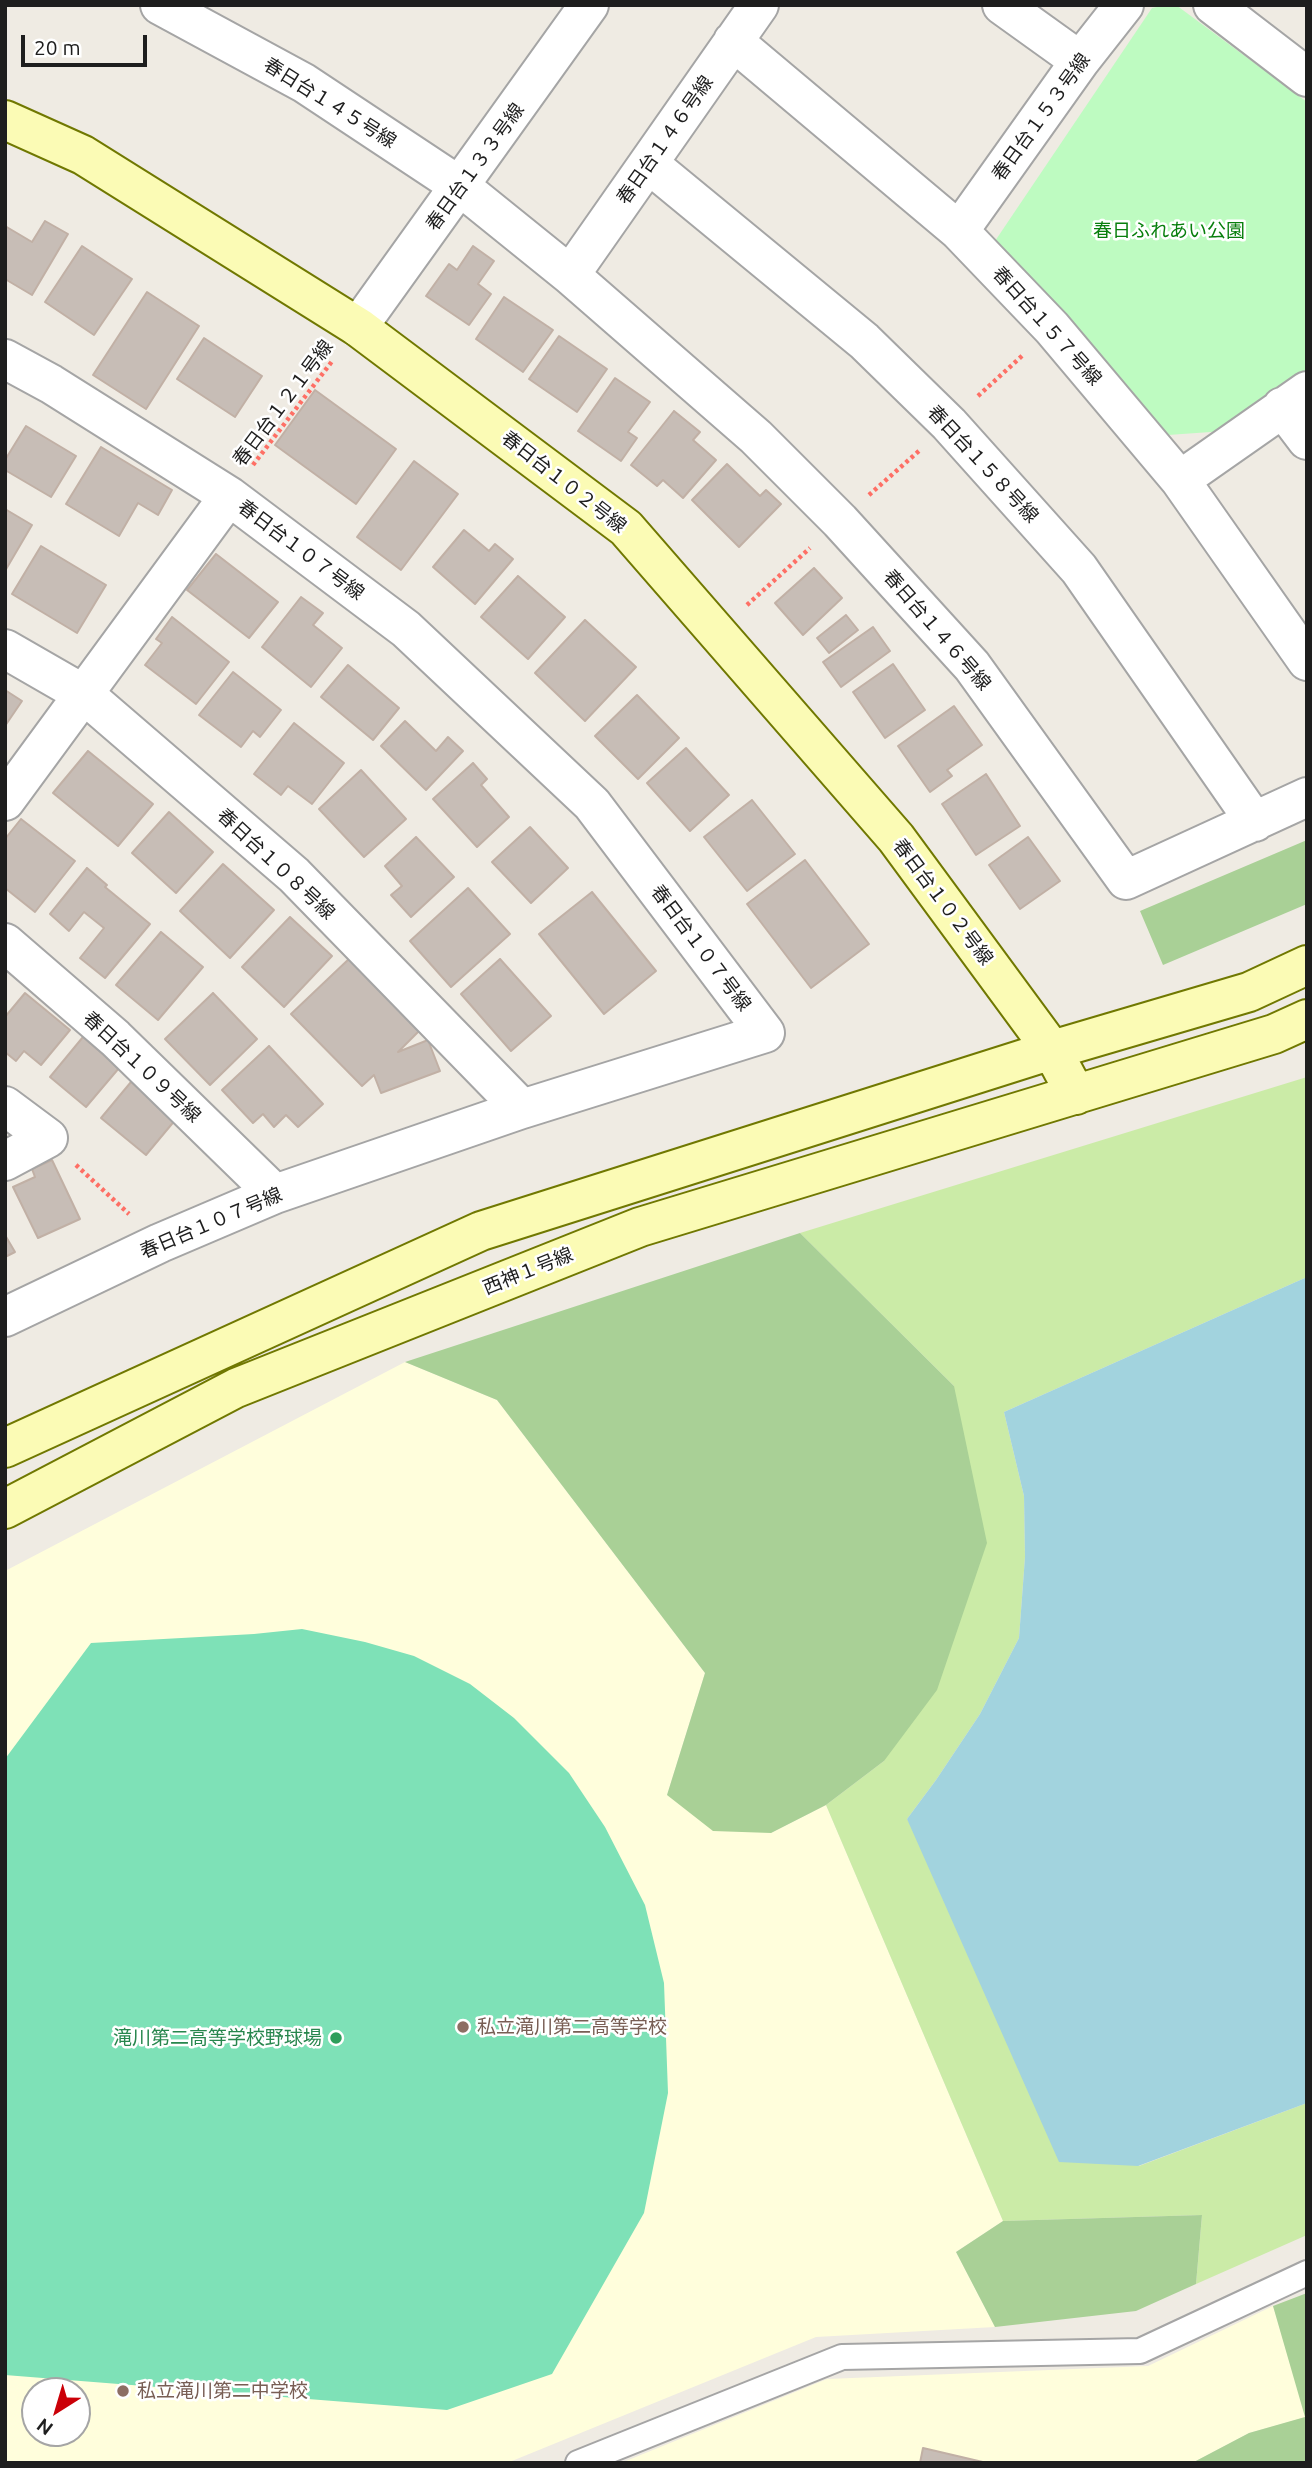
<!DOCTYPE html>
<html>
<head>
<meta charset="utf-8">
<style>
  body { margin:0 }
  #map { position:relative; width:1312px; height:2468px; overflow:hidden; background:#efebe3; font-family:Ubuntu,sans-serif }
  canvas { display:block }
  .frame { position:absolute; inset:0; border:7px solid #1e1e1e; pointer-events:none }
  .north { position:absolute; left:21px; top:2377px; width:70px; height:70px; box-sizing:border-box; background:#fff; border:2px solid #a5a5a5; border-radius:50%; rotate:217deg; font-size:19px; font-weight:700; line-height:28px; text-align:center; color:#1e1e1e }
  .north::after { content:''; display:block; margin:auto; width:24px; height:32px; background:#cb0008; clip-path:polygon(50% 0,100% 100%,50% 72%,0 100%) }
  .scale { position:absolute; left:21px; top:35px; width:126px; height:32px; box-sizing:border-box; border:4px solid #1e1e1e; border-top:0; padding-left:9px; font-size:21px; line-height:24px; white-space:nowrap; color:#1e1e1e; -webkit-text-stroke:5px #fff; paint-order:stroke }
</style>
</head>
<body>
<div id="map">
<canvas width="1312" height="2468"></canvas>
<div class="frame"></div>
<div class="north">N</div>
<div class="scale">20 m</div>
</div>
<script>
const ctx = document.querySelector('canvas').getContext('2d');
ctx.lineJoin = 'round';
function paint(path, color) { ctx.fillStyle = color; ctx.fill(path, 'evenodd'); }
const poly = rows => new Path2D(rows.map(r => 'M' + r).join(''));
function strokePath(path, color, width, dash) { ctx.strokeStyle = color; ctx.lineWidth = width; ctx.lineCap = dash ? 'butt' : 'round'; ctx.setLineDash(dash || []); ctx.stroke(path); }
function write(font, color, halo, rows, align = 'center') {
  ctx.font = font + ' Ubuntu,"Noto Sans JP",sans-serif'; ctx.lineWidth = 5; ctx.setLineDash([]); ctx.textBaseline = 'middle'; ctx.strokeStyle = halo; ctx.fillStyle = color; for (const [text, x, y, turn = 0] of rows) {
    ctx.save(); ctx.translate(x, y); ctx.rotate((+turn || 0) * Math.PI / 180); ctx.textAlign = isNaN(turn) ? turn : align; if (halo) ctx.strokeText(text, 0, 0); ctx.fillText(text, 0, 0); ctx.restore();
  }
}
paint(poly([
  [405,1362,497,1400,705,1673,667,1795,771,1833,826,1805,1003,2221,956,2252,995,2327,816,2337,507,2463,5,2463,5,1571],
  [35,2391,77,2391,77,2433,35,2433],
  [1273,2306,1306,2417,1249,2433,1192,2463,621,2463,827,2379,1148,2366]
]), '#fffedc');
paint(poly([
  [1307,1077,1307,1277,1004,1412,1024,1496,1025,1557,1019,1638,980,1714,936,1780,907,1819,1139,2166,1307,2103,1307,2235,1196,2284,1202,2215,1003,2221,826,1805,884,1761,954,1386,800,1233]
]), '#cbeba7');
paint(poly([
  [1307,840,1307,904,1163,965,1140,911],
  [800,1233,954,1386,987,1543,937,1690,884,1761,826,1805,771,1833,713,1831,667,1795,705,1673,497,1400,405,1362],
  [1202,2215,1196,2284,1136,2311,995,2327,956,2252,1003,2221],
  [1307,2293,1307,2463,1192,2463,1249,2433,1305,2417,1273,2306]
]), '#a9d096');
paint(poly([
  [1167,5,1176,5,1307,102,1307,369,1225,431,1168,435,993,244,1152,8]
]), '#befbc1');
paint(poly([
  [302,1629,365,1642,414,1656,470,1684,514,1718,569,1773,605,1827,645,1905,664,1983,668,2093,644,2213,552,2374,447,2410,5,2375,5,1759,91,1643,254,1634]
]), '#7ee1b7');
paint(poly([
  [1307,1277,1307,2103,1138,2166,1059,2162,907,1819,936,1780,980,1714,1019,1638,1025,1557,1024,1496,1004,1412]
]), '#a2d3de');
const building = poly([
  [45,221,68,234,32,295,5,279,5,226,32,242,45,221],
  [82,246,132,279,94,335,45,302,82,246],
  [473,246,494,261,478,284,491,294,469,325,426,296,449,264,457,270,473,246],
  [147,292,199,326,146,409,93,375,147,292],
  [504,297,553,330,523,372,476,339,504,297],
  [559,336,607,369,577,412,529,379,559,336],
  [204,338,262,376,235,417,177,379,204,338],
  [615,378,650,402,628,432,637,438,621,461,578,431,615,378],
  [315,390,396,449,356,504,275,445,315,390],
  [674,411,700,432,693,440,716,460,683,498,663,480,657,486,631,465,674,411],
  [26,426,76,456,51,497,5,470,5,460,26,426],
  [101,447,172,490,158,515,138,503,119,536,66,504,101,447],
  [414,461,458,494,401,570,357,537,414,461],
  [727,464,760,496,766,490,781,504,739,547,692,500,727,464],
  [5,509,32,525,5,571,5,509],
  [464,530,489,551,495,544,513,559,475,604,433,567,464,530],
  [41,546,106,585,77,633,12,594,41,546],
  [216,554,278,602,249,638,187,590,216,554],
  [814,568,842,598,803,635,775,603,814,568],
  [518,576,565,617,528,659,481,617,518,576],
  [301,597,323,613,313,625,342,648,311,687,262,647,301,597],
  [846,615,858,630,829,653,817,638,846,615],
  [172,617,229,662,196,704,145,665,162,643,156,639,172,617],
  [585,620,636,667,585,721,535,673,585,620],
  [873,627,890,651,841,687,823,662,873,627],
  [893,664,925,710,885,738,853,692,893,664],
  [348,665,399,708,373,740,321,697,348,665],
  [233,672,281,710,260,737,253,731,241,747,199,715,233,672],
  [5,690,22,701,5,726,5,690],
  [637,695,679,738,638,779,595,736,637,695],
  [954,706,982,745,947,770,952,776,930,792,898,746,954,706],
  [405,721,436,751,448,737,463,751,426,790,381,746,405,721],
  [294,723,344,763,312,804,288,786,281,795,254,774,294,723],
  [686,748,729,795,690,831,647,783,686,748],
  [88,751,153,804,118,846,53,793,88,751],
  [473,763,487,779,481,785,509,817,477,847,433,799,473,763],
  [361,770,406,819,364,857,319,809,361,770],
  [986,774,1020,826,976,855,942,804,986,774],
  [752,800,795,854,747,891,704,837,752,800],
  [169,812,213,852,176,893,132,853,169,812],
  [21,819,75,861,35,912,5,888,5,839,21,819],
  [530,827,568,868,531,903,492,862,530,827],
  [416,837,454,877,411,917,391,895,402,886,385,866,416,837],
  [1028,837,1060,881,1020,909,989,865,1028,837],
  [805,860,869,944,811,988,747,904,805,860],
  [223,864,274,910,230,958,180,911,223,864],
  [87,868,107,885,105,887,150,924,105,978,80,958,104,928,84,912,69,931,50,914,87,868],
  [468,888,510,934,451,987,410,941,468,888],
  [592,892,656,971,604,1014,539,934,592,892],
  [290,917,332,956,284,1007,242,967,290,917],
  [161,932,203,967,158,1020,116,985,161,932],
  [351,957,421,1029,398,1052,428,1040,440,1071,381,1093,374,1075,362,1086,291,1014,351,957],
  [500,959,551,1016,511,1051,461,994,500,959],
  [25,993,70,1030,41,1065,24,1051,16,1061,5,1052,5,1017,25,993],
  [213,993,257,1039,210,1085,165,1039,213,993],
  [83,1037,119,1068,86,1107,50,1077,83,1037],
  [269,1046,323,1104,298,1127,286,1115,274,1127,263,1114,253,1123,222,1090,269,1046],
  [131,1082,176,1119,146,1155,101,1118,131,1082],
  [52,1160,80,1219,38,1238,13,1187,35,1177,32,1169,52,1160],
  [5,1235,15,1252,5,1257,5,1235],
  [923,2448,987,2463,920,2463,923,2448]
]);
paint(building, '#c7bdb6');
strokePath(building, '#c1b0a5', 2);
const lane = poly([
  [578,2463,842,2357,1140,2351,1307,2273]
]);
const street = poly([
  [160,5,304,83,461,187,570,275,756,437,840,521,972,666,1126,880,1307,797],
  [1002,5,1080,61],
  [1213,5,1307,77],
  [733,41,959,231,1052,328,1180,480,1307,661],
  [649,164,864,341,949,424,1079,569,1255,822],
  [959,231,1080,61,1124,5],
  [570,275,759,5],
  [358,327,589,5],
  [5,359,51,384,229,496,406,629,592,804,765,1033,522,1109,275,1194,160,1243,5,1317],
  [1282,407,1307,440],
  [1180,480,1307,391],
  [5,649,85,695,294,875,522,1109],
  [5,801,229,496],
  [5,943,115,1038,275,1194],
  [5,1106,48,1138,5,1161]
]);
const secondary = poly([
  [5,120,83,155,358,327,626,528,896,838,1052,1050,1076,1095],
  [5,1448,481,1231,1052,1050,1249,992,1307,965],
  [5,1509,236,1388,640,1227,1274,1034,1307,1019]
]);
strokePath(lane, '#a5a5a5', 28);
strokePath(street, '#a5a5a5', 42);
strokePath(secondary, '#707801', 42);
strokePath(poly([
  [978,396,1023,355],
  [253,465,333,360],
  [869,495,920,450],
  [747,605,810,548],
  [76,1165,129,1214]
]), '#fe6f65', 4.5, [3.5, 3.5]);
strokePath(lane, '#fff', 24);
strokePath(street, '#fff', 38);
strokePath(secondary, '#fbfbb5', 38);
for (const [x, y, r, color] of [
  [463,2027,7,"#8d6e63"],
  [336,2038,7,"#2e9e5b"],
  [123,2391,7,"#8d6e63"]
]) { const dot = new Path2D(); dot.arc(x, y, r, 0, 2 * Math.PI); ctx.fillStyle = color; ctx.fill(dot); strokePath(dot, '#fff', 2.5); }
write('19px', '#1e1e1e', '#fff', [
  ["春日台１４５号線",330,103,32],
  ["春日台１５３号線",1041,117,-54],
  ["春日台１４６号線",665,140,-55],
  ["春日台１３３号線",475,167,-54],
  ["春日台１５７号線",1047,326,48],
  ["春日台１２１号線",283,403,-53],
  ["春日台１５８号線",983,464,47],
  ["春日台１０２号線",564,482,38],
  ["春日台１０７号線",301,550,37],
  ["春日台１４６号線",937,630,49],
  ["春日台１０８号線",276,864,43],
  ["春日台１０２号線",943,902,53],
  ["春日台１０７号線",701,948,53],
  ["春日台１０９号線",142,1067,43],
  ["春日台１０７号線",211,1223,-23],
  ["西神１号線",528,1271,-22]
]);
write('19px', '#087f0d', '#fff', [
  ["春日ふれあい公園",1169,231]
]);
write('19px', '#785e54', '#fff', [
  ["私立滝川第二高等学校",477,2027],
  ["私立滝川第二中学校",137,2391]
], 'left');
write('19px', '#27864d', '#fff', [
  ["滝川第二高等学校野球場",322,2038]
], 'right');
</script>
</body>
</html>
